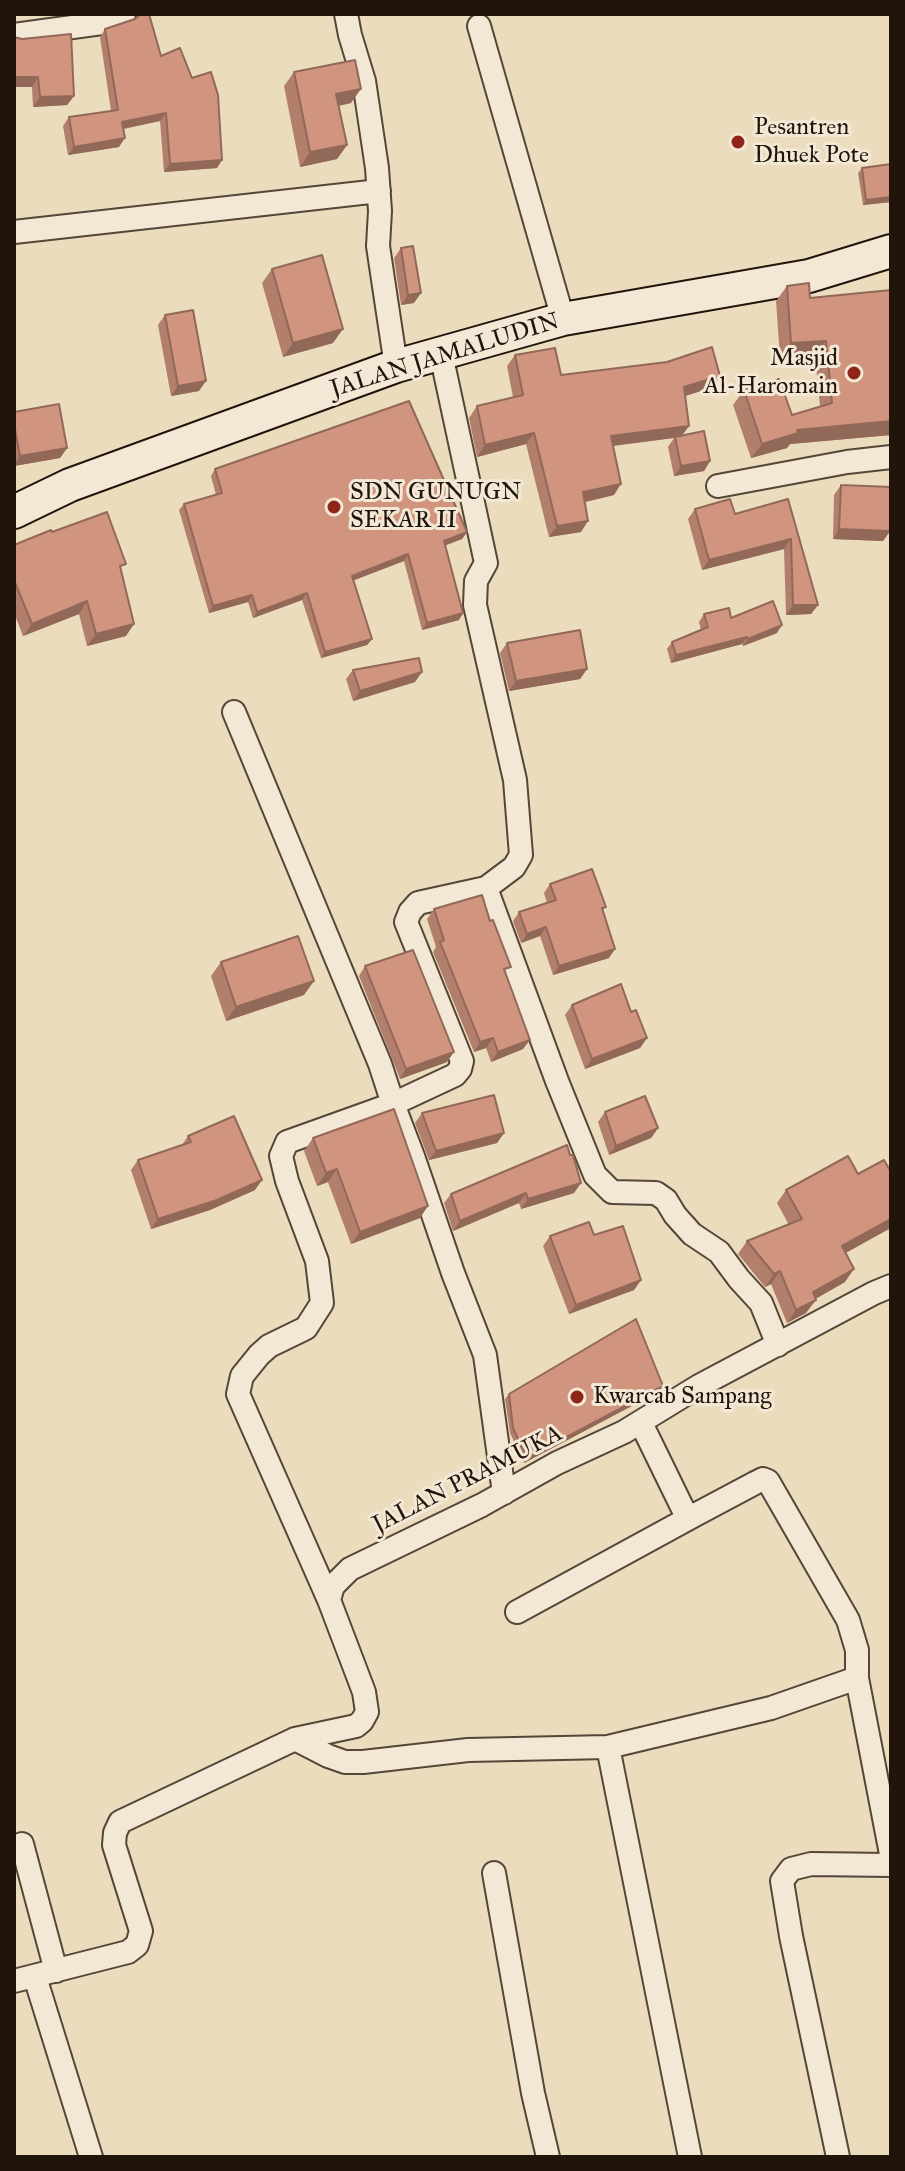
<!DOCTYPE html>
<html>
<head>
<meta charset="utf-8">
<style>
  body { margin:0 }
  #map { position:relative; width:905px; height:2171px; overflow:hidden; background:#ecdcbe; font-family:"IM FELL Great Primer",serif }
  canvas { display:block }
  .frame { position:absolute; inset:0; border:16px solid #21140b; pointer-events:none }
</style>
</head>
<body>
<div id="map">
<canvas width="905" height="2171"></canvas>
<div class="frame"></div>
</div>
<script>
const ctx = document.querySelector('canvas').getContext('2d');
ctx.lineJoin = 'round';
const poly = rows => new Path2D(rows.map(r => 'M' + r).join(''));
function strokePath(path, color, width, dash) { ctx.strokeStyle = color; ctx.lineWidth = width; ctx.lineCap = dash ? 'butt' : 'round'; ctx.setLineDash(dash || []); ctx.stroke(path); }
function paint(path, color) { ctx.fillStyle = color; ctx.fill(path, 'evenodd'); }
function write(font, color, halo, rows, align = 'center') {
  ctx.font = font + ' "IM FELL Great Primer",serif'; ctx.lineWidth = 6; ctx.setLineDash([]); ctx.textBaseline = 'middle'; ctx.strokeStyle = halo; ctx.fillStyle = color; for (const [text, x, y, turn = 0] of rows) {
    ctx.save(); ctx.translate(x, y); ctx.rotate((+turn || 0) * Math.PI / 180); ctx.textAlign = isNaN(turn) ? turn : align; if (halo) ctx.strokeText(text, 0, 0); ctx.fillText(text, 0, 0); ctx.restore();
  }
}
const street = poly([
  [346,14,350,35,364,81,377,168,380,211,378,246,396,366],
  [479,26,563,319],
  [14,35,102,23,124,14],
  [14,232,379,191],
  [441,354,486,563,476,581,475,605,515,780,521,855,514,867,486,888,418,903,410,912,406,922,462,1061,460,1069,455,1075,393,1104,414,1159,453,1273,485,1355,504,1493],
  [718,486,847,462,891,457],
  [234,712,380,1064,393,1104,287,1142,281,1156,287,1181,317,1261,322,1303,306,1328,269,1346,259,1355,242,1376,238,1394,329,1600],
  [486,888,557,1081,595,1175,612,1192,656,1193,666,1200,675,1215,692,1234,719,1252,739,1279,761,1303,778,1345],
  [641,1423,684,1511,693,1516,755,1483,763,1479,768,1481,848,1620,857,1650,857,1678,891,1854],
  [517,1612,693,1516],
  [295,1739,328,1756,345,1762,363,1762,468,1750,608,1747,771,1708,857,1678],
  [608,1747,690,2157],
  [22,1844,56,1971],
  [494,1873,533,2093,548,2157],
  [35,1977,91,2157],
  [14,1981,128,1952,137,1945,141,1931,114,1845,115,1833,120,1822,295,1739,356,1726,362,1721,367,1712,364,1692,329,1600,333,1586,350,1569,482,1505,557,1463,624,1432,699,1386,874,1293,891,1286],
  [838,2157,791,1936,782,1881,791,1869,811,1864,891,1865]
]);
const secondary = poly([
  [14,512,70,485,396,366,563,319,809,276,891,251]
]);
strokePath(street, '#544638', 26);
strokePath(secondary, '#21140b', 36);
strokePath(street, '#f3e8d5', 22);
strokePath(secondary, '#f3e8d5', 32);
paint(poly([
  [140,14,149,14,161,56,222,160,217,168,164,172,160,121,124,129,119,147,68,155,63,126,69,117,111,111,100,37,105,29,135,19],
  [14,37,74,96,67,105,33,107,32,87,14,87],
  [294,72,351,103,339,106,347,145,337,159,300,167,284,86],
  [891,164,891,202,863,205,858,173,862,168],
  [401,248,414,303,401,305,394,258],
  [272,269,333,343,283,357,262,283],
  [787,286,810,298,891,290,891,435,790,444,787,448,751,458,733,405,744,390,792,415,820,406,815,355,780,358,776,301],
  [165,315,199,391,171,396,158,325],
  [515,355,561,375,713,387,685,396,689,426,682,435,710,461,704,471,674,476,668,447,674,438,613,446,614,495,585,502,581,532,549,537,526,444,477,457,469,418,477,406,513,397,507,366],
  [14,412,67,448,60,458,14,466],
  [215,469,467,532,462,539,445,545,463,613,459,620,422,630,404,561,353,580,372,639,367,645,321,658,302,600,253,618,248,602,209,613,179,510,184,504,216,495,211,476],
  [841,485,890,531,883,541,833,539,834,495],
  [788,499,818,605,811,614,786,615,784,549,702,570,688,519,695,509,735,514],
  [52,532,121,570,126,636,87,646,79,614,23,636,14,613,14,545],
  [704,614,777,633,743,646,742,644,671,663,667,649,672,642,701,630,699,622],
  [507,643,587,669,580,679,509,691,500,653],
  [353,670,415,682,353,701,346,679],
  [550,884,606,907,603,910,609,958,553,975,540,936,521,943,513,921,519,912,547,903,544,893],
  [434,909,506,974,523,1049,491,1062,486,1048,474,1052,433,952,436,947,427,919],
  [221,962,304,995,226,1021,211,976],
  [365,966,447,1062,400,1079,359,976],
  [572,1005,631,1012,647,1038,640,1048,585,1069,565,1015],
  [605,1112,658,1128,651,1138,609,1155,598,1122],
  [422,1113,504,1133,497,1143,429,1160,415,1123],
  [188,1136,255,1190,210,1210,151,1229,131,1170,138,1160,182,1145],
  [313,1138,420,1218,351,1244,328,1182,317,1186,304,1151],
  [786,1190,845,1253,845,1282,815,1299,806,1313,787,1323,771,1284,765,1287,738,1254,747,1241,789,1225,777,1203],
  [574,1193,521,1209,519,1203,453,1231,444,1203,451,1194],
  [594,1235,641,1280,634,1290,569,1314,543,1246,550,1236],
  [663,1386,660,1391,524,1463,510,1433,505,1399,509,1394]
]), '#b37f6d');
paint(poly([
  [14,77,38,77,32,87,14,87],
  [361,89,351,103,326,108,336,94],
  [74,96,67,105,33,107,40,97],
  [166,113,160,121,116,130,122,122],
  [125,138,119,147,68,155,74,147],
  [347,145,337,159,300,167,310,152],
  [222,160,217,168,164,172,170,164],
  [891,197,891,202,863,205,866,200],
  [421,293,414,303,401,305,408,295],
  [343,329,333,343,283,357,293,343],
  [826,341,815,355,780,358,791,343],
  [720,376,713,387,676,399,684,387],
  [206,381,199,391,171,396,178,386],
  [891,421,891,435,790,444,787,448,751,458,762,444,797,430],
  [689,426,681,437,603,447,611,436],
  [534,433,526,444,477,457,485,445],
  [67,448,60,458,14,466,20,456],
  [710,461,704,471,674,476,681,466],
  [621,484,614,495,576,504,583,492],
  [588,521,581,532,549,537,557,526],
  [839,529,890,531,883,541,833,539],
  [467,532,462,539,439,548,444,541],
  [791,539,784,549,702,570,709,560],
  [408,554,404,561,347,583,352,576],
  [307,593,302,600,253,618,257,612],
  [252,595,248,602,209,613,213,606],
  [87,601,79,614,23,636,32,624],
  [793,605,818,605,811,614,786,615],
  [463,613,459,620,422,630,427,623],
  [134,624,126,636,87,646,96,634],
  [782,625,777,633,743,646,748,639],
  [747,637,742,644,671,663,676,655],
  [372,639,367,645,321,658,325,652],
  [587,669,580,679,509,691,516,681],
  [422,672,415,682,353,701,360,691],
  [546,927,540,936,521,943,527,934],
  [615,949,609,958,553,975,559,966],
  [314,981,304,995,226,1021,236,1007],
  [493,1038,486,1048,474,1052,480,1042],
  [647,1038,640,1048,585,1069,592,1059],
  [530,1040,523,1049,491,1062,498,1052],
  [454,1052,447,1062,400,1079,406,1069],
  [658,1128,651,1138,609,1155,616,1146],
  [504,1133,497,1143,429,1160,436,1151],
  [337,1169,328,1182,317,1186,326,1173],
  [262,1180,255,1190,210,1210,151,1229,158,1219],
  [581,1183,574,1193,521,1209,528,1199],
  [526,1193,519,1203,453,1231,460,1221],
  [428,1206,420,1218,351,1244,360,1232],
  [891,1219,891,1228,833,1260,842,1246],
  [854,1269,845,1282,803,1306,813,1292],
  [780,1271,771,1284,765,1287,774,1274],
  [641,1280,634,1290,569,1314,576,1305],
  [816,1300,806,1313,787,1323,796,1310],
  [663,1386,660,1391,524,1463,527,1458]
]), '#926859');
const building = poly([
  [141,14,149,14,161,56,180,48,192,78,211,72,218,95,222,160,170,164,166,113,122,122,125,138,74,147,69,117,118,110,105,29,135,19,141,14],
  [71,34,74,96,40,97,38,77,14,77,14,37,22,39,71,34],
  [355,60,361,89,336,94,347,145,310,152,294,72,355,60],
  [891,164,891,197,866,200,862,168,891,164],
  [413,246,421,293,408,295,401,248,413,246],
  [322,255,343,329,293,343,272,269,322,255],
  [809,283,810,298,891,290,891,421,797,430,798,433,762,444,744,390,779,379,792,415,832,403,826,341,791,343,787,286,809,283],
  [193,310,206,381,178,386,165,315,193,310],
  [712,347,720,376,684,387,689,426,611,436,621,484,583,492,588,521,557,526,534,433,485,445,477,406,523,395,515,355,555,348,561,375,667,362,712,347],
  [409,401,467,532,444,541,463,613,427,623,408,554,352,576,372,639,325,652,307,593,257,612,252,595,213,606,184,504,222,493,215,469,409,401],
  [59,404,67,448,20,456,14,424,14,412,59,404],
  [704,431,710,461,681,466,675,437,704,431],
  [841,485,891,487,890,531,839,529,841,485],
  [730,499,735,514,788,499,818,605,793,605,791,539,709,560,695,509,730,499],
  [107,512,126,564,120,566,134,624,96,634,87,601,32,624,14,580,14,545,51,530,52,532,107,512],
  [773,601,782,625,748,639,747,637,676,655,672,642,708,627,704,614,729,608,731,618,773,601],
  [580,630,587,669,516,681,507,643,580,630],
  [419,658,422,672,360,691,353,670,419,658],
  [592,869,606,907,602,908,615,949,559,966,546,927,527,934,519,912,556,900,550,884,592,869],
  [482,895,490,921,493,920,511,967,504,969,530,1040,498,1052,493,1038,480,1042,440,942,444,940,434,909,482,895],
  [298,936,314,981,236,1007,221,962,298,936],
  [413,950,454,1052,406,1069,365,966,413,950],
  [621,984,631,1012,636,1010,647,1038,592,1059,572,1005,621,984],
  [494,1095,504,1133,436,1151,422,1113,494,1095],
  [645,1096,658,1128,616,1146,605,1112,645,1096],
  [394,1109,428,1206,360,1232,337,1169,326,1173,313,1138,394,1109],
  [234,1116,262,1180,217,1200,158,1219,138,1160,191,1142,188,1136,234,1116],
  [567,1145,570,1155,573,1155,581,1183,528,1199,526,1193,460,1221,451,1194,567,1145],
  [848,1156,858,1174,884,1160,891,1172,891,1219,842,1246,854,1269,813,1292,816,1300,796,1310,780,1271,774,1274,747,1241,802,1219,786,1190,848,1156],
  [589,1222,594,1235,623,1226,641,1280,576,1305,550,1236,589,1222],
  [636,1319,663,1386,527,1458,513,1428,509,1394,636,1319]
]);
paint(building, '#d0947f');
strokePath(building, '#926859', 2);
for (const [x, y, r, color] of [
  [738,142,8,"#8f2418"],
  [854,373,8,"#8f2418"],
  [334,507,8,"#8f2418"],
  [577,1397,8,"#8f2418"]
]) { const dot = new Path2D(); dot.arc(x, y, r, 0, 2 * Math.PI); ctx.fillStyle = color; ctx.fill(dot); strokePath(dot, '#f3e8d5', 3); }
write('24px', '#21140b', '#f3e8d5', [
  ["Pesantren",754,128],
  ["Dhuek Pote",754,156],
  ["Masjid",838,359,"right"],
  ["Al-Haromain",838,387,"right"],
  ["SDN GUNUGN",350,493],
  ["SEKAR II",350,521],
  ["Kwarcab Sampang",593,1397]
], 'left');
write('24px', '#21140b', '#f3e8d5', [
  ["JALAN JAMALUDIN",445,356,-17],
  ["JALAN PRAMUKA",468,1480,-27]
]);
</script>
</body>
</html>
